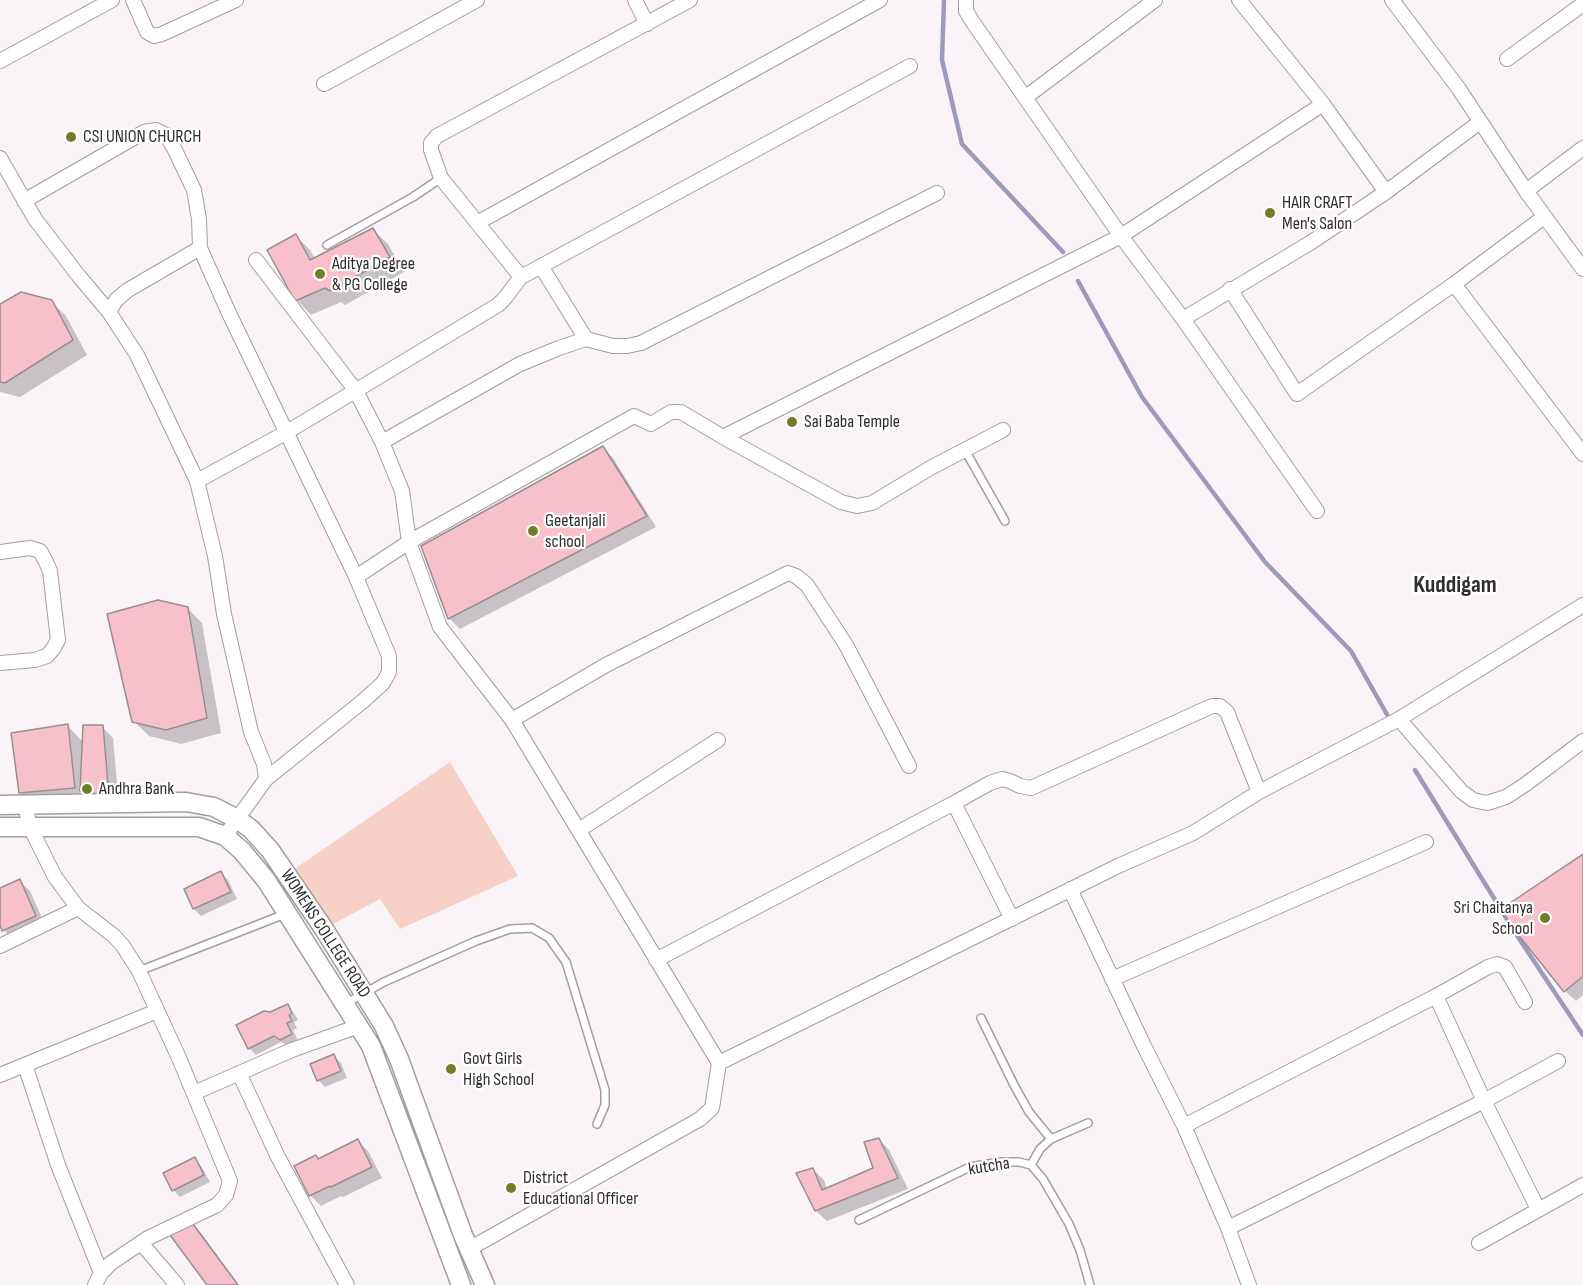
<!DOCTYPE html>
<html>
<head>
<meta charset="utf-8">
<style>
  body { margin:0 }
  canvas { display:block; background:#faf3f8 }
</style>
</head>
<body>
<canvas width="1583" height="1285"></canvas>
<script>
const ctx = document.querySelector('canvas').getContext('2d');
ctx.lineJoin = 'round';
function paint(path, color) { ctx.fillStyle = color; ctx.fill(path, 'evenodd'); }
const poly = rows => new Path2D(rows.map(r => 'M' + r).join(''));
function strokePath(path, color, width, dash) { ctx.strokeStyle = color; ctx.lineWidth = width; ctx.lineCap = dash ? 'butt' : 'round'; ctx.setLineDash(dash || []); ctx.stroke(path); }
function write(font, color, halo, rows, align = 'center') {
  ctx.font = font + ' "Sofia Sans Condensed",sans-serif'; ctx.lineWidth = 4.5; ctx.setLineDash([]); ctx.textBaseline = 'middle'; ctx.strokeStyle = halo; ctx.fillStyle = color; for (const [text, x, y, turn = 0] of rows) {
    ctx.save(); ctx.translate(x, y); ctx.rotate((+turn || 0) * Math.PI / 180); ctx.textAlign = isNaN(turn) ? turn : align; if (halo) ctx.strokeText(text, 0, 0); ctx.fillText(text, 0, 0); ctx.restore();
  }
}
paint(poly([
  [450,762,518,876,400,929,380,899,324,929,283,877]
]), '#f7d0c6');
paint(poly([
  [373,230,388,244,404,272,345,305,341,302,311,315,297,300,296,236,310,250,315,259],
  [51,301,66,316,87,355,20,397,0,392,0,306],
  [602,447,613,458,656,527,460,629,449,618],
  [187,608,202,623,221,733,181,744,149,736,134,721],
  [68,726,83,742,102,727,113,738,119,805,96,809,42,814,20,792],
  [1583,856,1583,995,1576,1001,1565,991],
  [221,873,228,880,237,899,201,916,194,909,186,890],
  [19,881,30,891,46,927,14,941,4,930,0,922,0,889],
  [288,1006,294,1013,298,1020,294,1022,297,1028,293,1030,298,1041,288,1046,281,1042,256,1055,249,1048,270,1014],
  [334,1056,341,1063,347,1078,325,1087,318,1080],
  [879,1139,889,1150,908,1189,827,1221,816,1211,813,1169,824,1180,827,1190,875,1169],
  [358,1141,368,1151,382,1178,343,1197,341,1196,321,1206,310,1195,316,1156,319,1160],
  [194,1159,201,1166,210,1182,180,1197,173,1190],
  [190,1222,201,1233,239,1285,209,1285]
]), '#0003');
strokePath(poly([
  [944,0,942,60,962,144,1063,252],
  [1078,281,1142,397,1265,562,1351,651,1389,718],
  [1415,770,1516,934,1583,1035]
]), '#9c9bbc', 4.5);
const building = poly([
  [373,228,390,257,330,291,325,288,295,301,267,250,296,234,310,260,373,228],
  [21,292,52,300,73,340,5,383,0,382,0,304,21,292],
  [603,446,647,516,448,619,421,546,603,446],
  [158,600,188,607,207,718,166,730,132,722,107,614,158,600],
  [68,724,75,788,19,793,11,733,68,724],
  [83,725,103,725,109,796,80,791,83,725],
  [1583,854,1583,976,1564,992,1512,927,1501,909,1583,854],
  [221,871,231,892,193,909,184,889,221,871],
  [20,879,36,916,2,931,0,925,0,888,20,879],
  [288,1004,292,1013,289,1015,292,1021,287,1023,292,1034,280,1040,274,1036,248,1049,236,1025,264,1011,270,1012,288,1004],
  [334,1054,341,1071,317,1081,310,1064,334,1054],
  [879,1138,898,1178,815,1211,796,1173,813,1168,822,1190,873,1168,864,1142,879,1138],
  [358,1139,372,1167,331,1187,330,1186,309,1196,294,1166,316,1155,318,1159,358,1139],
  [195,1157,204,1175,172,1191,163,1173,195,1157],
  [190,1220,238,1285,207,1285,170,1235,190,1220]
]);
paint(building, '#f7c0ca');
strokePath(building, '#978f90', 1.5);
const lane = poly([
  [327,245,413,197,441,178],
  [965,450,1005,521],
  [139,971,285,914],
  [345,1004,384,982,476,941,510,929,532,928,549,938,566,962,605,1090,605,1105,597,1124],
  [981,1018,1014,1085,1029,1112,1051,1139],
  [1031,1165,1040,1149,1051,1139,1088,1123],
  [859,1220,970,1167,1000,1162,1019,1162,1031,1165,1043,1179,1069,1224,1080,1250,1090,1285]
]);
const street = poly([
  [133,0,147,32,154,36,162,34,236,0],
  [635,0,647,24],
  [966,0,966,11,972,21,1121,236,1183,319,1317,511],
  [1392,0,1459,89,1526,191,1583,269],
  [1507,59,1583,4],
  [0,61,112,0],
  [324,84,477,0],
  [1026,97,1155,0],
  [1323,104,1386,192],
  [0,158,35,219,78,275,109,312],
  [1526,191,1583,148],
  [24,201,144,132,156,130,166,135,174,148,194,190,199,219,200,248],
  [477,223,880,0],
  [256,260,356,391,382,442,402,491,409,542,440,627,512,720,719,1063,712,1108,700,1119,469,1249],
  [541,266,586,339],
  [521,277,910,66],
  [1454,284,1583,454],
  [1230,289,1297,394,1454,284,1544,217],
  [1183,319,1310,243,1386,192,1480,122],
  [723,437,1121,236,1323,104,1239,0],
  [382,442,520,364,559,348,586,339,613,346,627,346,641,343,937,193],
  [197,481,287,432,498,305,505,298,521,277,441,178,431,150,431,143,437,136,690,0],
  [0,552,30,548,40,551,45,560,50,571,58,640,53,649,47,656,35,660,0,663],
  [356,577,409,542,634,416,651,424,671,412,681,412,723,437,841,502,857,506,872,503,932,467,1003,430],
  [1399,719,1461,791,1473,800,1487,803,1506,797,1526,784,1583,741],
  [512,720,606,665,780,577,788,573,796,576,807,585,846,645,909,766],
  [954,803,1012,919],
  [25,805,30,827,55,877,78,908,114,936,123,946,139,971,179,1058,230,1181,226,1195,217,1205,148,1238,111,1263,101,1273,95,1285],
  [579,830,718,740],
  [225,836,266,779,264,764,251,732,224,614,215,556,197,481,137,355,109,312,116,300,128,290,200,248,228,311,356,577,389,656,389,672,383,683,363,701,266,779],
  [1070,889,1144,1046,1184,1126,1228,1228,1249,1285],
  [0,946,78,908],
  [656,960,954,803,990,783,1002,779,1010,781,1020,786,1031,788,1212,706,1220,706,1227,712,1259,792],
  [1112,979,1426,842],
  [1436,996,1488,967,1497,964,1505,967,1525,1002],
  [719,1063,1118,866,1193,833,1259,792,1399,719,1583,605],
  [25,1065,58,1165,101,1273],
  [239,1073,278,1157,347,1285],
  [0,1075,157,1011],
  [194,1093,292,1050,359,1026],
  [1184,1126,1436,996,1484,1101,1228,1228],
  [1538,1209,1484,1101,1558,1061],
  [141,1243,177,1285],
  [1479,1243,1583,1185]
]);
const secondary = poly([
  [0,805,186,802,214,807,237,819,251,829,270,850,324,929,384,1026,399,1059,463,1235,485,1285],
  [0,827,199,827,225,836,242,851,266,880,371,1046,461,1285]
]);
strokePath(lane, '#a49da1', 10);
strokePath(street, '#a49da1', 16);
strokePath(secondary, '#a49da1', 21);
strokePath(lane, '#fff', 7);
strokePath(street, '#fff', 14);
strokePath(secondary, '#fff', 18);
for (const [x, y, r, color] of [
  [71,137,6,"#717d29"],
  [1270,213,6,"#717d29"],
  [320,274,6,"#717d29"],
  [792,422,6,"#717d29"],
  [533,531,6,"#717d29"],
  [87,789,6,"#717d29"],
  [1545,918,6,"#717d29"],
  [451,1069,6,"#717d29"],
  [511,1188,6,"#717d29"]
]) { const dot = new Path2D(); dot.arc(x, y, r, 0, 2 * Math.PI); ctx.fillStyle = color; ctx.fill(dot); strokePath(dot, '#fff', 2); }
write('18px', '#302e2f', '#fff', [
  ["CSI UNION CHURCH",83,137],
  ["HAIR CRAFT",1282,203],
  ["Men's Salon",1282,224],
  ["Aditya Degree",332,264],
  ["& PG College",332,285],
  ["Sai Baba Temple",804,422],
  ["Geetanjali",545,521],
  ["school",545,542],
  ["Andhra Bank",99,789],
  ["Sri Chaitanya",1533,908,"right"],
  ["School",1533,929,"right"],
  ["Govt Girls",463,1059],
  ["High School",463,1080],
  ["District",523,1178],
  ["Educational Officer",523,1199]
], 'left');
write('18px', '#302e2f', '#fff', [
  ["WOMENS COLLEGE ROAD",325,934,57],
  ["kutcha",989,1167,-9]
]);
write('bold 24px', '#302e2f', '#fff', [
  ["Kuddigam",1455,586]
]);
</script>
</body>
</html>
